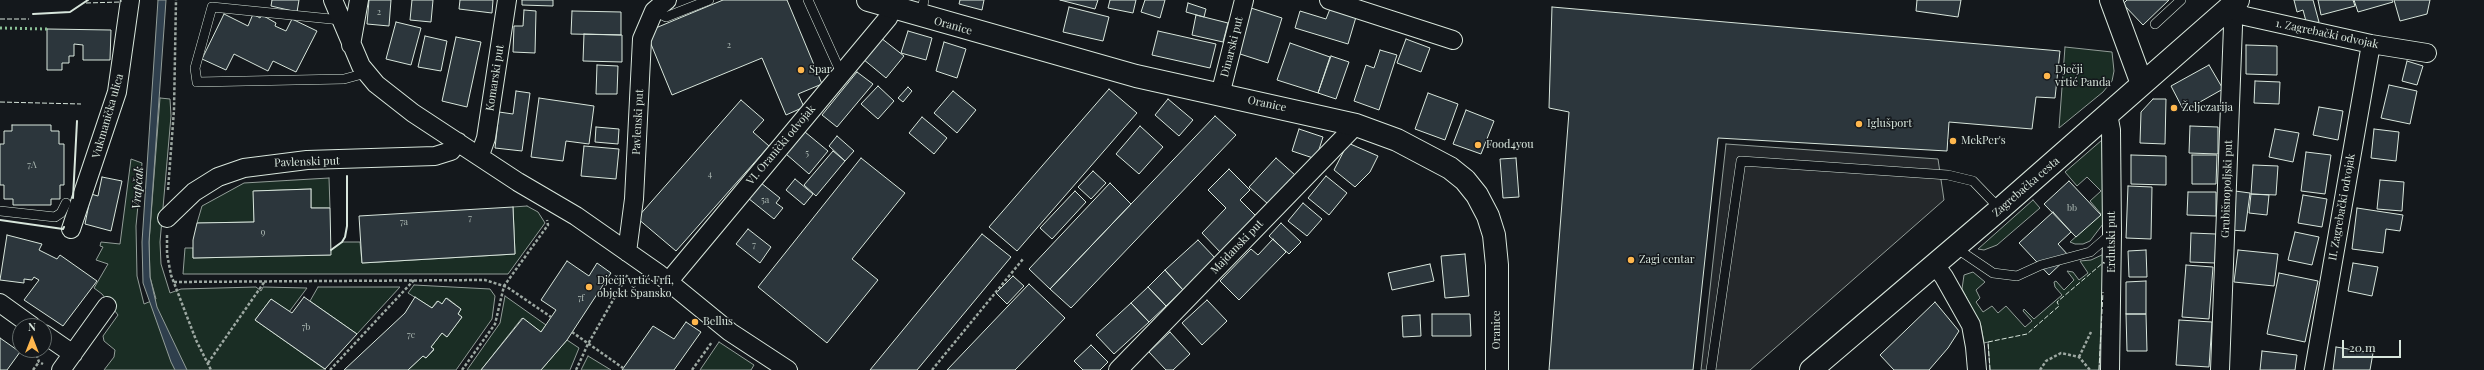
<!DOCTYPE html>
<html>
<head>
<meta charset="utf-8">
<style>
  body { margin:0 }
  #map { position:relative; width:2484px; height:370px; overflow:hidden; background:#14181c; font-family:"Playfair Display",serif }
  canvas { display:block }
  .north { position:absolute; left:12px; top:318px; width:40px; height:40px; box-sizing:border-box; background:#14181c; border:1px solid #626a69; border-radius:50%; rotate:0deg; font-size:11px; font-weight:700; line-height:16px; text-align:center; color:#d8e6dc }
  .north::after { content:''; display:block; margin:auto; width:14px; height:18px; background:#ffb74d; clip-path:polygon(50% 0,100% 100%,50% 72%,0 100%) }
  .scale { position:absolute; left:2342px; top:340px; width:59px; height:18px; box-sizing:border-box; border:2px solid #d8e6dc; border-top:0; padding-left:5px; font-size:12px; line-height:14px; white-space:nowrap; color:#d8e6dc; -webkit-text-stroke:3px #14181c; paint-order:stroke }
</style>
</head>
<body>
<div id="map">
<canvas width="2484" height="370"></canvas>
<div class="north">N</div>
<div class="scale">20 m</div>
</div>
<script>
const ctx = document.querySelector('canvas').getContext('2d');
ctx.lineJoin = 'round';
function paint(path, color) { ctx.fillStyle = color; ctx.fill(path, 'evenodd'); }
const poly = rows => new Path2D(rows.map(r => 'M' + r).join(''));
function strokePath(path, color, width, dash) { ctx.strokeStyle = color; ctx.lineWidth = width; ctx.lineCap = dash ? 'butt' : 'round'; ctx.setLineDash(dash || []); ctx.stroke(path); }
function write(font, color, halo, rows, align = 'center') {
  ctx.font = font + ' "Playfair Display",serif'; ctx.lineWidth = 3; ctx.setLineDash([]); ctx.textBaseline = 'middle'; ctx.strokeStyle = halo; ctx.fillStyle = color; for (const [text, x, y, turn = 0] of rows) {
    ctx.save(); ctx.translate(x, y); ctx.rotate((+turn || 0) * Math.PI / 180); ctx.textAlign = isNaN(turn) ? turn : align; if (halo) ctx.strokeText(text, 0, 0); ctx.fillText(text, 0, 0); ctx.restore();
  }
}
const green = poly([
  [2065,47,2112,52,2114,71,2112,81,2103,92,2059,128,2065,47],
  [160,98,170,99,171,116,160,242,161,264,170,293,181,289,256,287,261,291,263,287,307,288,289,312,271,299,255,320,326,370,104,370,114,357,115,350,104,341,103,336,118,315,102,294,94,288,108,264,96,260,103,247,100,246,101,242,120,244,131,159,142,163,136,226,137,276,144,304,156,299,150,277,149,242,160,98],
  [2102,140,2103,141,2103,224,2090,241,2083,244,2075,244,2070,242,2101,214,2090,201,2101,191,2087,177,2077,186,2065,172,2102,140],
  [329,178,330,208,311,208,311,189,254,191,254,222,197,223,202,206,244,183,329,178],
  [2033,200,2040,208,1997,245,1984,250,1978,249,2033,200],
  [527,206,538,212,545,223,508,274,183,274,185,248,193,248,193,258,330,255,331,250,342,242,360,242,362,263,515,254,513,207,527,206],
  [2104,254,2099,370,1990,370,1988,342,1984,343,1981,326,1962,289,1964,275,1973,272,1985,282,1976,290,1980,298,1976,302,1983,312,1992,306,1998,313,2006,306,2025,327,2032,321,2023,311,2024,309,2034,319,2062,295,2055,287,2054,282,2056,281,2064,290,2074,280,2067,271,2073,272,2079,280,2088,273,2080,261,2091,260,2104,254],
  [414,285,490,289,495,296,492,319,456,370,408,370,423,356,426,358,434,350,431,347,442,333,447,337,462,317,458,314,461,309,447,298,442,304,437,301,432,308,408,293,414,285],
  [318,287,400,287,357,334,310,301,318,287],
  [505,296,546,325,541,332,522,318,481,370,467,370,500,323,505,296],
  [567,340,579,348,570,370,541,370,567,340],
  [719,342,754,365,751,370,700,370,719,342],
  [588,356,611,370,581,370,588,356]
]);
paint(green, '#1a2d24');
strokePath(green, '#939e99', 1);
const parking = poly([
  [1726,144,1938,159,1944,200,1750,370,1701,370,1726,144]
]);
paint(parking, '#24282b');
strokePath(parking, '#939e99', 1);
const water = poly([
  [158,0,166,0,149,242,150,277,157,307,187,370,175,370,171,362,143,283,142,242,158,0]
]);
paint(water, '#2f3f4d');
strokePath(water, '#939e99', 1);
const building = poly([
  [272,0,299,0,297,12,271,6,272,0],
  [369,0,391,0,389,26,367,24,369,0],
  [412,0,433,0,431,22,410,20,412,0],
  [460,0,493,0,492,13,459,9,460,0],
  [522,0,553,0,553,6,522,5,522,0],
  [723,0,787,0,822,84,798,94,804,107,786,115,762,58,672,95,646,32,723,0],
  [960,0,984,0,982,10,959,4,960,0],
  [1060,0,1098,0,1095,9,1060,0],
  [1110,0,1136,0,1133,13,1108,8,1110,0],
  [1145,0,1165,0,1160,18,1141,12,1145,0],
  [1917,0,1961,0,1958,17,1916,11,1917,0],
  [2127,0,2169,0,2143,25,2123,4,2127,0],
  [2294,0,2313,0,2319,22,2307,25,2303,10,2297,12,2294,0],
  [2318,0,2353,0,2355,6,2321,15,2318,0],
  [2354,0,2392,0,2393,2,2358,12,2354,0],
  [2394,0,2430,0,2427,14,2400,21,2394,0],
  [1188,3,1206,9,1204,17,1186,12,1188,3],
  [1069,7,1109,17,1103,41,1063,32,1069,7],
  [1552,7,2060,51,2055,98,2036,97,2032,129,1949,122,1947,151,1718,138,1693,370,1549,370,1569,112,1549,108,1552,7],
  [1251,8,1282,18,1268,63,1237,53,1251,8],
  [1330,9,1356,17,1348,44,1295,28,1300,11,1326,19,1330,9],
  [524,10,536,11,535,53,513,52,514,26,523,26,524,10],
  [572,11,621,12,621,35,571,34,572,11],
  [224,14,248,26,253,14,260,18,262,15,276,23,275,26,286,31,292,19,317,31,296,72,273,61,268,71,234,54,226,70,202,59,224,14],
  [1196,15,1228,23,1223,42,1192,35,1196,15],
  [396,22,421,28,411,65,386,59,396,22],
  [47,29,111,30,110,60,83,60,83,45,74,44,74,56,69,56,69,63,62,63,62,70,47,70,47,29],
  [908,31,932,38,926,60,901,53,908,31],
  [1158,31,1216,44,1210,68,1152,55,1158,31],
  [584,34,622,35,622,62,583,61,584,34],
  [425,36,447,41,441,71,418,67,425,36],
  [456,37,481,42,467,107,442,101,456,37],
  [881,38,904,56,886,78,863,59,881,38],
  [1406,39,1430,48,1421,72,1397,63,1406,39],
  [944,42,966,49,957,78,936,71,944,42],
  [1290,43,1330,57,1318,93,1277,80,1290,43],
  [2246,45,2277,46,2277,75,2246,74,2246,45],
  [1380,50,1397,55,1379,110,1354,101,1366,65,1374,68,1380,50],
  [1331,56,1349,62,1336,99,1318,93,1331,56],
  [2407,61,2423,66,2417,85,2402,81,2407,61],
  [597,65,618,66,617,94,596,94,597,65],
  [2209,65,2223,89,2184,111,2171,86,2209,65],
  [857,72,873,84,837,127,822,115,857,72],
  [2255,81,2280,82,2279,104,2254,103,2255,81],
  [2389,85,2417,91,2410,124,2381,118,2389,85],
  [878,86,894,101,878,119,861,104,878,86],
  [908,87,912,91,903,102,898,98,908,87],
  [1109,89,1137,113,1017,251,989,227,1109,89],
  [516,91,530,93,522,151,495,148,499,112,513,114,516,91],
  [953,91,976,110,957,133,934,113,953,91],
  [1428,93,1458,104,1445,140,1415,129,1428,93],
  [539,98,594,106,589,144,566,141,563,161,531,157,539,98],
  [1168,99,1193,120,1179,136,1155,115,1168,99],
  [2153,99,2166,99,2165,144,2140,143,2141,112,2153,99],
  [741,100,764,120,753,132,769,146,676,251,637,218,741,100],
  [2319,107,2343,111,2338,140,2313,135,2319,107],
  [1466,110,1494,121,1481,154,1453,144,1466,110],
  [1215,116,1236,135,1071,308,1050,289,1215,116],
  [922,117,947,138,934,154,909,133,922,117],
  [12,125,51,125,51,131,59,131,59,144,64,144,64,185,60,185,60,199,51,199,51,205,13,205,13,199,4,199,4,185,0,185,0,144,4,144,4,131,12,131,12,125],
  [1140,126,1163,147,1139,174,1116,154,1140,126],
  [2190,126,2218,127,2218,154,2189,153,2190,126],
  [596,127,619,129,618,144,595,142,596,127],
  [1299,129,1323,137,1316,159,1292,151,1299,129],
  [2275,129,2299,133,2293,162,2269,157,2275,129],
  [2374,129,2399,132,2396,161,2371,158,2374,129],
  [805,132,828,151,809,174,786,154,805,132],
  [837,136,854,151,845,161,829,146,837,136],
  [1348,143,1378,156,1370,172,1355,187,1334,170,1348,143],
  [584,146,619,149,616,179,581,176,584,146],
  [833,151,845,161,816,196,804,185,833,151],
  [2306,152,2331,155,2325,194,2301,191,2306,152],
  [2131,155,2166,156,2166,185,2131,184,2131,155],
  [2192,155,2217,155,2216,184,2192,184,2192,155],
  [861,158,905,193,852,259,878,280,827,343,758,287,861,158],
  [1276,158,1295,175,1268,204,1249,187,1276,158],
  [1516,158,1519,197,1503,198,1500,159,1516,158],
  [2253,165,2278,166,2276,195,2251,194,2253,165],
  [1229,169,1250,190,1240,200,1257,217,1221,253,1202,233,1226,208,1208,190,1229,169],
  [1093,171,1106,183,1091,199,1078,187,1093,171],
  [1326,176,1347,193,1329,215,1308,198,1326,176],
  [102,177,122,181,111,231,85,224,91,194,98,196,102,177],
  [756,179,780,198,776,203,783,208,774,219,743,194,756,179],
  [795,179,813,194,804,205,786,190,795,179],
  [2380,180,2404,182,2402,211,2377,209,2380,180],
  [2069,181,2101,215,2076,237,2044,204,2069,181],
  [1110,183,1131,204,1050,289,1029,269,1110,183],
  [2128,186,2152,187,2151,239,2126,238,2128,186],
  [311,189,311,208,330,208,331,255,193,258,193,240,197,223,254,222,253,191,311,189],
  [1075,191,1086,202,1052,239,1040,228,1075,191],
  [2235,191,2250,193,2245,231,2230,230,2235,191],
  [2188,192,2216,192,2216,216,2187,215,2188,192],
  [2251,194,2269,195,2267,215,2249,213,2251,194],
  [2303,195,2327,199,2322,227,2298,223,2303,195],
  [1303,203,1322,219,1307,236,1288,221,1303,203],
  [513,207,515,254,362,263,359,216,513,207],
  [2357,208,2403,215,2400,231,2386,229,2383,253,2352,249,2357,208],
  [2053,212,2071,232,2058,244,2069,256,2049,275,2019,243,2053,212],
  [1281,223,1301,242,1289,254,1269,236,1281,223],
  [748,229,771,247,760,263,736,244,748,229],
  [2295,232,2319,237,2312,265,2288,260,2295,232],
  [2191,233,2216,234,2215,263,2190,262,2191,233],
  [982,234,1011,257,917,370,870,370,982,234],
  [7,235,42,244,39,250,57,259,60,255,97,281,63,326,24,300,39,280,34,277,32,280,24,279,24,283,0,280,7,235],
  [1273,239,1286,252,1239,300,1220,281,1251,249,1258,255,1273,239],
  [1198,240,1216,259,1183,290,1165,270,1198,240],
  [2146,250,2147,277,2129,277,2128,251,2146,250],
  [2238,250,2278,254,2274,286,2234,282,2238,250],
  [1465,254,1469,296,1445,298,1441,256,1465,254],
  [567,261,589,276,597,263,611,273,567,340,541,370,481,370,523,318,541,332,556,310,541,300,567,261],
  [2353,263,2378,267,2372,296,2348,291,2353,263],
  [1430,264,1434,281,1392,290,1388,273,1430,264],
  [2186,265,2213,267,2209,319,2182,317,2186,265],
  [1165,270,1183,290,1166,306,1148,287,1165,270],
  [2279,273,2318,281,2305,342,2267,334,2279,273],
  [1013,276,1024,286,1007,304,996,293,1013,276],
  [2146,281,2146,314,2126,314,2126,282,2146,281],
  [1029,284,1065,318,1015,370,947,370,1029,284],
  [1148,287,1166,306,1149,322,1131,303,1148,287],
  [304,297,357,334,325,369,255,320,271,299,292,313,304,297],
  [415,297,432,308,438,301,442,304,446,298,461,309,458,314,462,317,447,337,442,333,431,347,434,349,426,358,423,356,408,370,344,370,405,313,415,297],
  [1207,300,1227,321,1202,345,1182,323,1207,300],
  [1935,302,1959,331,1948,348,1929,370,1894,370,1880,355,1935,302],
  [1131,303,1149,322,1114,354,1096,335,1131,303],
  [1432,314,1470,314,1471,336,1432,336,1432,314],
  [2126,314,2146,314,2147,351,2127,351,2126,314],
  [1420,315,1421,336,1403,337,1402,316,1420,315],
  [2179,320,2212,322,2209,367,2176,365,2179,320],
  [686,322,701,332,674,370,622,370,653,326,674,339,686,322],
  [1170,332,1190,354,1173,370,1166,370,1149,352,1170,332],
  [0,338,20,352,7,370,0,370,0,338],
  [1091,345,1108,362,1100,370,1083,370,1074,361,1091,345],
  [2336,347,2373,353,2370,370,2333,370,2336,347],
  [2262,351,2297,355,2295,370,2260,370,2262,351]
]);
paint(building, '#2c363c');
strokePath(building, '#d8e6dc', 1);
const service = poly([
  [808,0,841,73],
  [654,11,666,17,709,0],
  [921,15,924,0],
  [341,20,212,7,195,68,197,82,344,79,366,73],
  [2155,24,2181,0],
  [0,211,55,217,61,213,66,203],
  [1956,248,1993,273,2017,276,2041,265,2090,252,2111,234],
  [1711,370,1741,161,1948,175,1973,181,2000,209]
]);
const minor = poly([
  [333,0,361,66,376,84,413,113,518,182,576,216,659,274,730,332,788,370],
  [1329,0,1453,40],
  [2229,9,2245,16,2371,44,2427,53],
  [351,45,359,0],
  [1220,95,1244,0],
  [2108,114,2111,130,2112,233,2110,370],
  [480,155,486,138,507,0],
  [167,218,194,192,218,177,244,168,307,160,435,156,451,151,458,142],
  [71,229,117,92,130,0],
  [627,252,634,199,642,39,654,11,667,0],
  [1935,265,1944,277,1971,325,1975,347,1977,370],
  [668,282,888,18,893,8],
  [0,303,32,326],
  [44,334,73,354],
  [61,370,107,306],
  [1118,370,1356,125],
  [2220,370,2233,26,2229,9],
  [2314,370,2371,44]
]);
const tertiary = poly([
  [2111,0,2142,84],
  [1811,370,2000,209,2238,0]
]);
const secondary = poly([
  [868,0,1136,76,1356,125,1397,140,1450,168,1465,180,1477,195,1488,216,1494,235,1497,265,1497,370]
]);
strokePath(service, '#d8e6dc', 10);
strokePath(minor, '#d8e6dc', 20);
strokePath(tertiary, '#d8e6dc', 24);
strokePath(secondary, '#d8e6dc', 24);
strokePath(poly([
  [168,190,174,110,176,0],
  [167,235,167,254,171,275,196,340,211,370],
  [174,282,485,280,507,287,551,317],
  [572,332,623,368],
  [35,350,39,362,43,364],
  [2079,357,2091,332],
  [208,363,265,281],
  [33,370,39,362],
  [330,370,414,280],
  [462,370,495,324,504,286,548,225,547,220],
  [576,370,588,344,628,274],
  [692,370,712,342],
  [932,370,1023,259],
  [2040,370,2046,361,2061,353,2079,357,2090,370]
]), '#9da8a2', 2.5, [3, 2]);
strokePath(service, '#14181c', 9);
strokePath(minor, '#14181c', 18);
strokePath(tertiary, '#14181c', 22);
strokePath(secondary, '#14181c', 22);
strokePath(poly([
  [0,28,47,29]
]), '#8ac095', 3, [2, 3]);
strokePath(poly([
  [86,3,121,2,121,0],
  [0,19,29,19],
  [0,102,81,104],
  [1990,370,1988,342,2027,334,2059,306,2057,302,2104,262,2104,264],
  [2099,370,2103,292]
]), '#d8e6dc', 1, [5, 2]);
strokePath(poly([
  [33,14,70,12,88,0],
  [73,198,77,121],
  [0,220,63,229,64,227],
  [331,250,342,242,345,237,347,226,347,176]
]), '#d8e6dc', 2);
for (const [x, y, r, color] of [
  [801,70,4,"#ffb74d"],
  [2047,76,4,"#ffb74d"],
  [2174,108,4,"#ffb74d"],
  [1859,124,4,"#ffb74d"],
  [1953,141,4,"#ffb74d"],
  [1478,145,4,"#ffb74d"],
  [1631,260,4,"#ffb74d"],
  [589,287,4,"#ffb74d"],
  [695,322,4,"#ffb74d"]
]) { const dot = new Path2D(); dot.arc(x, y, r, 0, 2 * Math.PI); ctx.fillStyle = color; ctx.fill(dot); strokePath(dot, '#14181c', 1.5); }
write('9px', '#adbab4', null, [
  ["2",379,12],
  ["2",729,45],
  ["5",807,153],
  ["7A",32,165],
  ["4",710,174],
  ["5a",765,200],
  ["bb",2072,208],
  ["7",470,218],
  ["7a",404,222],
  ["9",263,232],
  ["7",754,245],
  ["7f",581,298],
  ["7b",306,327],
  ["7c",411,335]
]);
write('11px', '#d8e6dc', '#14181c', [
  ["Oranice",953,26,16],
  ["1. Zagrebački odvojak",2327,34,12],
  ["Dinarski put",1232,47,-76],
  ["Komarski put",495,78,-81],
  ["Oranice",1267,104,12],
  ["Vukmanička ulica",108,116,-74],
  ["Pavlenski put",638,122,-87],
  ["VI. Oranički odvojak",781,145,-50],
  ["Pavlenski put",307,162,-2],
  ["Zagrebačka cesta",2026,187,-41],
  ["Grubišnopoljski put",2227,189,-88],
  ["II. Zagrebački odvojak",2342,207,-80],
  ["Erdutski put",2112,242,-90],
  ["Majdanski put",1237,247,-46],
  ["Oranice",1497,330,-90]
]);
write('11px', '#d8e6dc', '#14181c', [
  ["Spar",809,70],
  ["Dječji",2055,70],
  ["vrtić Panda",2055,83],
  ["Željezarija",2182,108],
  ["Iglušport",1867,124],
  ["MekPer's",1961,141],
  ["Food4you",1486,145],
  ["Zagi centar",1639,260],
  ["Dječji vrtić Frfi,",597,281],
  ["objekt Špansko",597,294],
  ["Bellus",703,322]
], 'left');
write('italic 12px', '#d8e6dc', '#14181c', [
  ["Vrapčak",138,188,-86]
]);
</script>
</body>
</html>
